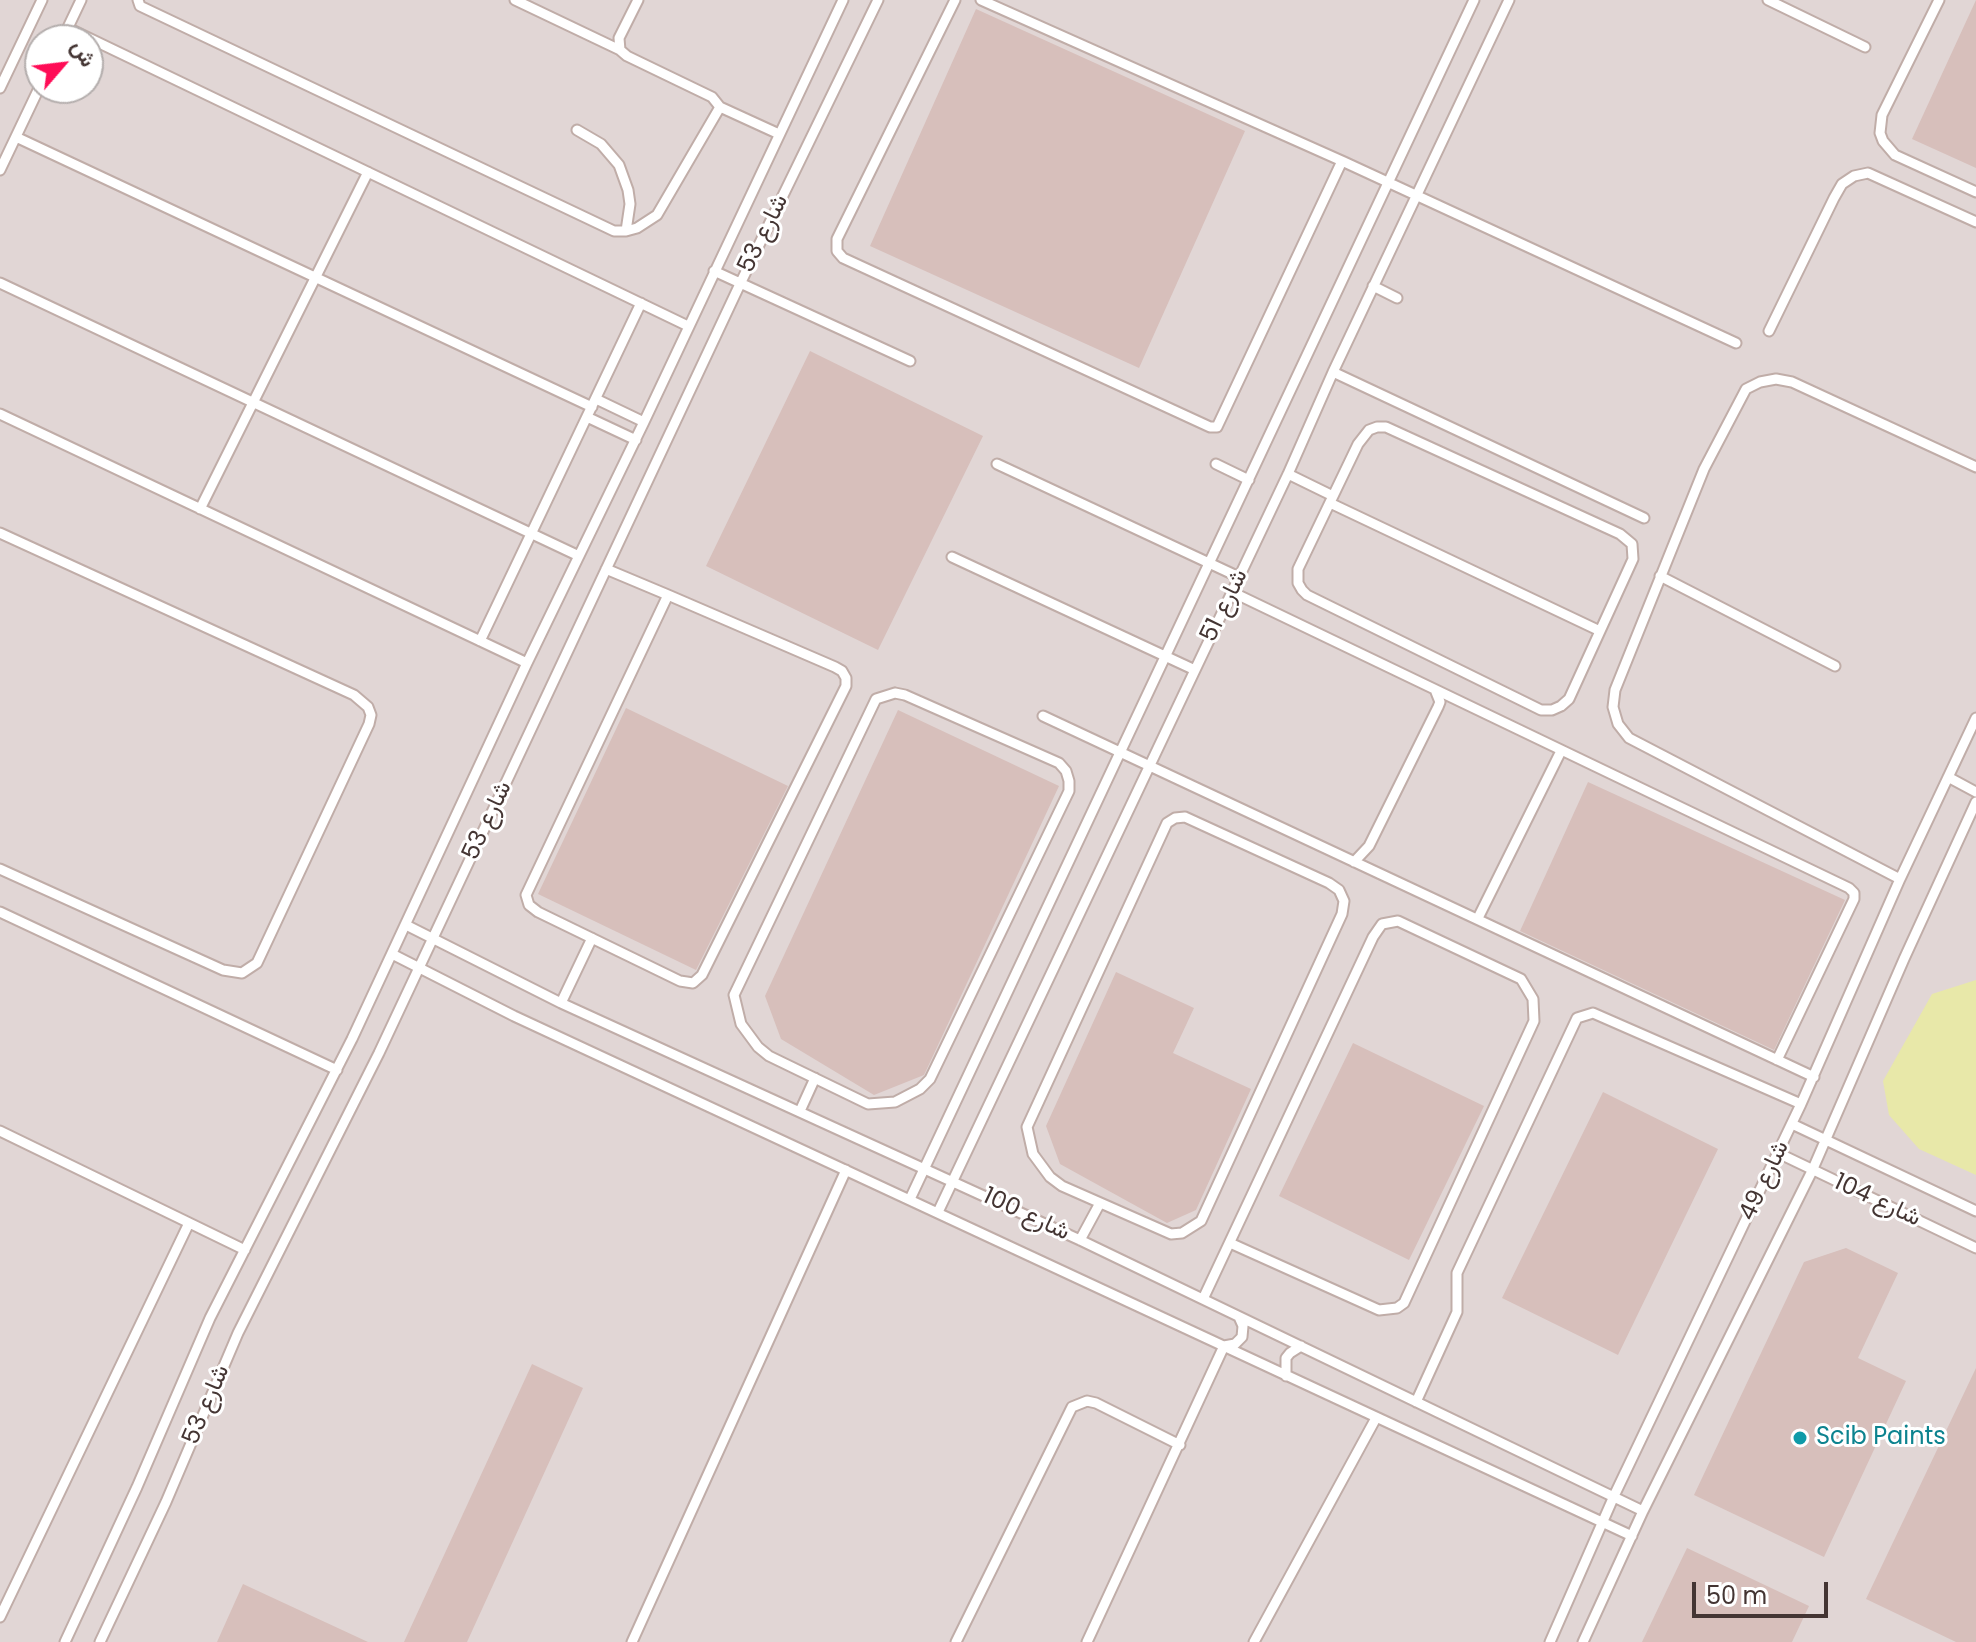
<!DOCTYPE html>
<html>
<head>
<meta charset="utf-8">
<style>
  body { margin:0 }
  #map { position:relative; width:1976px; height:1642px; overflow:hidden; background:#f2e6e3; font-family:Poppins,Vazirmatn,sans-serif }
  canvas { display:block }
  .north { position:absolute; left:24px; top:24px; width:80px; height:80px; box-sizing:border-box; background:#fff; border:2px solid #b4aead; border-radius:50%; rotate:62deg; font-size:22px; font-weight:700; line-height:32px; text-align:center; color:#443533 }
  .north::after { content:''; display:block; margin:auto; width:28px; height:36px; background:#ff0c56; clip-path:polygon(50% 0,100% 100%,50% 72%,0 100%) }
  .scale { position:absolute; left:1692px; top:1582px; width:136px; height:36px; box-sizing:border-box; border:4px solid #443533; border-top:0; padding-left:10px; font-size:24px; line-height:28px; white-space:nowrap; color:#443533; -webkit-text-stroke:6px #fff; paint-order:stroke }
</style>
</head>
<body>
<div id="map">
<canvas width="1976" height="1642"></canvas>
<div class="north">ش</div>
<div class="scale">50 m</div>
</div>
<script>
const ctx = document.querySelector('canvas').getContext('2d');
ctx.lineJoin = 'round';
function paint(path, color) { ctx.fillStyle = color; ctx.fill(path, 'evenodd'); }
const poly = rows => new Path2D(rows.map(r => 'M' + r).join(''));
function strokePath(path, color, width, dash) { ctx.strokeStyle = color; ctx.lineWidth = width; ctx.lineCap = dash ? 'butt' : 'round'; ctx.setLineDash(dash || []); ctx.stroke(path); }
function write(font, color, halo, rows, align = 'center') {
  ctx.font = font + ' Poppins,Vazirmatn,sans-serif'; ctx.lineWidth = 6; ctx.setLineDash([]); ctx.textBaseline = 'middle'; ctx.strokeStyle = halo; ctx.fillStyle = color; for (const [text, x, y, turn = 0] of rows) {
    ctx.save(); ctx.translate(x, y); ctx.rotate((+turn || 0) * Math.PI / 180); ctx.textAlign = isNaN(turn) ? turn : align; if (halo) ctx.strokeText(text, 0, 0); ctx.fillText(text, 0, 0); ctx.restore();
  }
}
paint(poly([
  [0,0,1976,0,1976,1642,0,1642],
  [40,40,88,40,88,88,40,88]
]), '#e1d6d5');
paint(poly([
  [1976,980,1976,1175,1919,1149,1889,1115,1883,1081,1932,994]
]), '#e8e8a9');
paint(poly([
  [1976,0,1976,168,1912,139],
  [976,9,1245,131,1139,368,870,246],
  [810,351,983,436,878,650,706,566],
  [626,708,788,786,696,970,538,894],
  [898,710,1059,786,924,1075,874,1095,781,1039,765,996],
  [1588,782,1845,900,1774,1050,1520,931],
  [1116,972,1194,1008,1173,1053,1251,1089,1196,1210,1167,1223,1060,1164,1046,1126],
  [1353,1043,1484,1106,1409,1260,1279,1196],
  [1603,1092,1718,1149,1618,1355,1502,1298],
  [1846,1248,1898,1273,1858,1358,1906,1381,1824,1557,1694,1495,1804,1262],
  [532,1364,583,1388,467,1642,404,1642],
  [1976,1368,1976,1642,1956,1642,1866,1599],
  [1687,1548,1809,1606,1792,1642,1642,1642],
  [243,1584,368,1642,217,1642]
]), '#d7bfbb');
const lane = poly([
  [138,0,140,6,614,231,626,231,637,228,657,215,720,107,712,97,627,56,620,50,619,38,638,0],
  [515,0,620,50],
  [955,0,837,239,837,251,843,258,1210,427,1217,427,1342,161,981,0],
  [1768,0,1865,47],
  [1939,0,1882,115,1880,133,1883,141,1895,155,1976,192],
  [68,28,688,326],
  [62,40,81,0],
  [0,88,42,0],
  [720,107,779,134],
  [577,130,601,144,619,165,628,190,630,204,626,231],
  [16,137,592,407],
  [1342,161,1736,343],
  [0,170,40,86],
  [714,271,910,361],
  [0,283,579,556],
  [1373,286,1397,298],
  [1769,331,1834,198,1842,184,1854,176,1868,173,1976,222],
  [1333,372,1644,518],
  [596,399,644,422],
  [0,414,527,663],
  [587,417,636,440],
  [1377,427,1386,427,1620,534,1632,544,1633,559,1569,699,1561,706,1552,710,1541,710,1307,595,1302,590,1298,583,1298,569,1358,444,1369,430,1377,427],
  [997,464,1239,577],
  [1216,464,1249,480],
  [1288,474,1333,496],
  [1330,503,1600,631],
  [200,509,368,172],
  [0,533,354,695,368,707,371,715,369,724,257,963,242,973,223,970,0,869],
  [952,557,1195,670],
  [606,569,668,595,835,667,842,671,846,678,846,686,702,975,693,983,680,981,538,912,529,905,526,895,668,595],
  [1660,576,1835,666],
  [1232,592,1849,888,1854,893,1854,899,1777,1060],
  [480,641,641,303],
  [895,693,905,695,1059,763,1066,771,1069,781,1069,791,930,1079,920,1089,895,1102,868,1104,769,1056,758,1047,741,1024,734,995,876,699,895,693],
  [1043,716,1814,1077],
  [1948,777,1976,792],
  [1185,817,1329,883,1339,890,1344,901,1342,914,1201,1221,1182,1233,1171,1234,1062,1186,1050,1177,1033,1154,1027,1127,1167,823,1175,818,1185,817],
  [1354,862,1369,846,1438,707,1440,702,1436,692],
  [1900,879,1629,738,1618,724,1613,707,1615,690,1704,469,1746,389,1760,382,1776,379,1792,382,1976,467],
  [0,912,337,1070],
  [1478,918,1561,751],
  [406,925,561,1003,1080,1240,1643,1511],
  [392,954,514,1016,1632,1536],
  [561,1003,592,938],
  [800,1111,815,1078],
  [1792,1124,1976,1211],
  [0,1131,245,1250],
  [1778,1153,1976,1248],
  [910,1199,1474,0],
  [938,1212,1288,474,1333,372,1509,0],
  [1080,1240,1100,1203],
  [1203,1299,1373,937,1382,924,1398,921,1521,979,1533,999,1534,1021,1404,1303,1397,1308,1379,1310,1230,1243],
  [1286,1376,1286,1358,1290,1353,1301,1346],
  [1416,1402,1457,1312,1457,1273,1577,1018,1593,1013,1801,1104],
  [0,1617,189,1223],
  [65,1642,137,1487,210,1318,352,1039,527,663,644,422,843,0],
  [100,1642,166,1502,238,1333,379,1053,740,284,878,0],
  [632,1642,846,1170],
  [956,1642,1072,1407,1087,1401,1096,1403,1180,1445],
  [1087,1642,1224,1346,1235,1344,1242,1337,1243,1326,1239,1317],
  [1254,1642,1376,1418],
  [1550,1642,1614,1496,1801,1104,1900,879,1976,718],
  [1583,1642,1643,1511,1812,1171,1904,959,1976,802]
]);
strokePath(lane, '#c0ada8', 13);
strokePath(lane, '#fff', 9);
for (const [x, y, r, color] of [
  [1800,1438,8,"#0f9aa8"]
]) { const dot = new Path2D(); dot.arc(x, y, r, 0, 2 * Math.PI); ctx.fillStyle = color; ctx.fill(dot); strokePath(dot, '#fff', 3); }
write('24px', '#443533', '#fff', [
  ["شارع 53",764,234,-64],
  ["شارع 51",1225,606,-64],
  ["شارع 53",488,821,-65],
  ["شارع 49",1765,1181,-65],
  ["شارع 104",1877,1201,25],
  ["شارع 100",1026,1215,25],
  ["شارع 53",207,1405,-67]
]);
write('24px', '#0d838f', '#fff', [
  ["Scib Paints",1816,1438]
], 'left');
</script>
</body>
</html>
